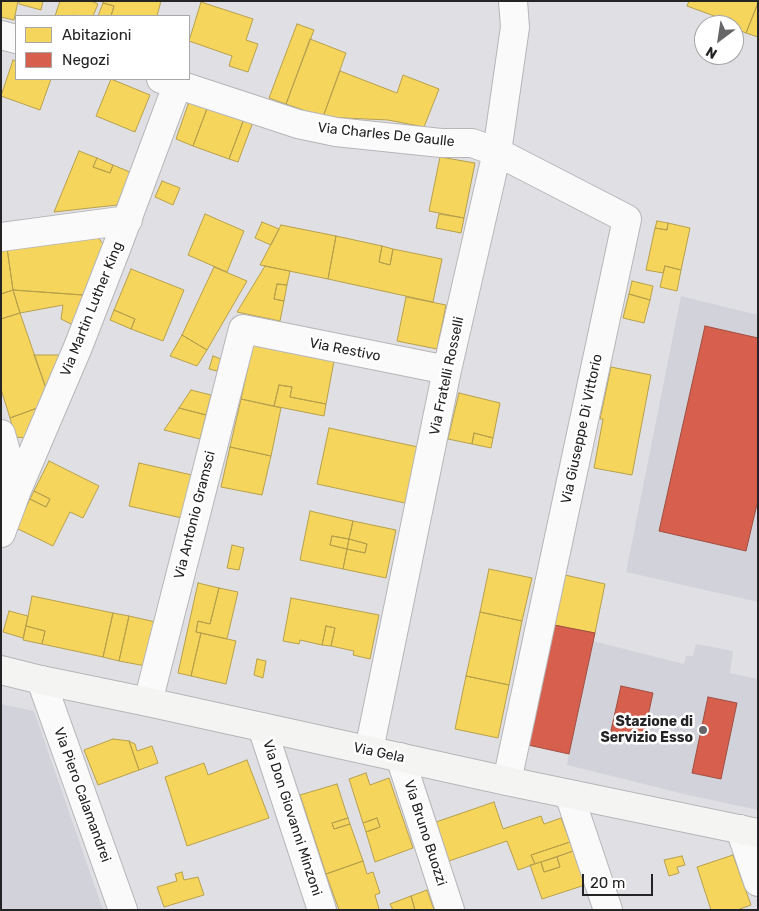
<!DOCTYPE html>
<html>
<head>
<meta charset="utf-8">
<style>
  body { margin:0 }
  #map { position:relative; width:759px; height:911px; overflow:hidden; background:#e0e0e4; font-family:Rubik,sans-serif }
  canvas { display:block }
  .frame { position:absolute; inset:0; border:2px solid #242426; pointer-events:none }
  .legend { position:absolute; left:15px; top:15px; width:175px; height:65px; box-sizing:border-box; background:#fff; border:1px solid #a7a7a8; margin:0; padding:6px 9px; list-style:none; font-size:15px; color:#242426 }
  .legend li { display:flex; align-items:center; gap:10px; height:25px }
  .legend b { width:25px; border:1px solid #a7a7a8 }
  .north { position:absolute; left:694px; top:15px; width:50px; height:50px; box-sizing:border-box; background:#fff; border:1px solid #a7a7a8; border-radius:50%; rotate:211deg; font-size:14px; font-weight:700; line-height:20px; text-align:center; color:#242426 }
  .north::after { content:''; display:block; margin:auto; width:18px; height:22px; background:#666668; clip-path:polygon(50% 0,100% 100%,50% 72%,0 100%) }
  .scale { position:absolute; left:582px; top:874px; width:71px; height:22px; box-sizing:border-box; border:2px solid #242426; border-top:0; padding-left:6px; font-size:15px; line-height:18px; white-space:nowrap; color:#242426; -webkit-text-stroke:4px #fff; paint-order:stroke }
</style>
</head>
<body>
<div id="map">
<canvas width="759" height="911"></canvas>
<div class="frame"></div>
<ul class="legend">
<li><b style="height:14px;background:#f6d55c"></b>Abitazioni</li>
<li><b style="height:14px;background:#d6604d"></b>Negozi</li>
</ul>
<div class="north">N</div>
<div class="scale">20 m</div>
</div>
<script>
const ctx = document.querySelector('canvas').getContext('2d');
ctx.lineJoin = 'round';
function paint(path, color) { ctx.fillStyle = color; ctx.fill(path, 'evenodd'); }
const poly = rows => new Path2D(rows.map(r => 'M' + r).join(''));
function strokePath(path, color, width, dash) { ctx.strokeStyle = color; ctx.lineWidth = width; ctx.lineCap = dash ? 'butt' : 'round'; ctx.setLineDash(dash || []); ctx.stroke(path); }
function write(font, color, halo, rows, align = 'center') {
  ctx.font = font + ' Rubik,sans-serif'; ctx.lineWidth = 5; ctx.setLineDash([]); ctx.textBaseline = 'middle'; ctx.strokeStyle = halo; ctx.fillStyle = color; for (const [text, x, y, turn = 0] of rows) {
    ctx.save(); ctx.translate(x, y); ctx.rotate((+turn || 0) * Math.PI / 180); ctx.textAlign = isNaN(turn) ? turn : align; if (halo) ctx.strokeText(text, 0, 0); ctx.fillText(text, 0, 0); ctx.restore();
  }
}
paint(poly([
  [681,296,758,315,758,602,626,572],
  [593,641,684,664,686,656,693,656,696,644,733,651,730,673,758,679,758,810,688,795,567,765,569,753],
  [1,704,34,711,103,910,1,910]
]), '#d1d2da');
const homes = poly([
  [1,1,18,1,14,20,1,17,1,1],
  [19,1,43,1,41,10,19,4,19,1],
  [60,1,91,1,98,4,93,16,77,16,73,15,73,16,55,16,60,1],
  [103,1,161,1,157,16,111,16,114,6,103,3,103,1],
  [689,1,758,1,758,3,746,33,734,28,734,25,726,25,728,21,687,6,689,1],
  [201,2,253,19,246,40,258,44,248,72,229,66,232,56,189,41,201,2],
  [103,3,114,6,111,16,98,16,103,3],
  [758,3,758,37,746,33,758,3],
  [297,24,314,30,286,104,269,98,297,24],
  [310,39,346,53,323,117,286,104,310,39],
  [13,60,16,61,16,79,51,79,40,110,1,96,13,60],
  [340,71,397,93,403,75,439,89,424,127,388,120,323,117,340,71],
  [111,79,150,95,135,132,96,116,111,79],
  [190,99,208,106,193,146,176,139,190,99],
  [208,106,244,119,229,159,193,146,208,106],
  [244,119,253,122,238,162,229,159,244,119],
  [79,151,97,158,93,167,110,173,113,165,130,172,117,205,54,212,79,151],
  [440,157,475,163,464,218,429,211,440,157],
  [97,158,113,165,110,173,93,167,97,158],
  [162,181,180,188,173,205,155,197,162,181],
  [205,214,244,231,227,272,188,255,205,214],
  [439,214,464,218,461,233,436,228,439,214],
  [657,221,668,223,667,230,655,228,657,221],
  [262,222,279,229,271,245,255,238,262,222],
  [668,223,690,228,681,270,665,266,663,273,646,270,655,228,667,230,668,223],
  [281,225,336,236,328,279,260,265,281,225],
  [97,236,103,244,83,295,13,290,7,248,97,236],
  [336,236,382,246,379,262,390,265,393,249,442,259,433,302,328,279,336,236],
  [382,246,393,249,390,265,379,262,382,246],
  [1,248,7,248,13,290,1,294,1,248],
  [265,266,290,271,287,285,277,284,274,299,284,301,280,321,237,312,265,266],
  [665,266,681,270,677,291,660,287,665,266],
  [214,267,247,281,207,350,182,335,214,267],
  [131,269,184,290,163,341,131,329,135,319,114,310,131,269],
  [632,281,653,286,650,300,629,294,632,281],
  [277,284,287,285,284,301,274,299,277,284],
  [13,290,20,313,1,319,1,294,13,290],
  [13,290,83,295,73,325,61,319,63,305,20,313,13,290],
  [629,294,650,300,644,323,623,318,629,294],
  [406,297,446,305,437,349,397,341,406,297],
  [114,310,135,319,131,329,110,320,114,310],
  [20,313,47,391,40,407,10,418,1,389,1,319,20,313],
  [182,335,207,350,197,366,170,356,182,335],
  [253,344,334,361,326,404,290,397,292,387,279,385,274,406,241,399,253,344],
  [34,355,63,355,47,391,34,355],
  [213,356,221,359,217,371,209,369,213,356],
  [611,367,651,375,632,475,594,468,603,419,600,419,611,367],
  [279,385,292,387,290,397,326,404,324,416,274,406,279,385],
  [191,390,211,395,206,415,179,408,191,390],
  [459,393,500,403,493,438,474,433,472,444,448,439,459,393],
  [241,399,281,408,271,456,230,447,241,399],
  [40,407,27,438,15,437,10,418,40,407],
  [179,408,206,415,200,439,164,430,179,408],
  [329,428,418,447,405,503,317,484,329,428],
  [474,433,493,438,491,448,472,444,474,433],
  [230,447,271,456,262,495,221,487,230,447],
  [49,461,99,486,83,518,70,512,53,546,16,528,30,499,46,507,50,499,34,491,49,461],
  [139,463,192,475,182,518,129,506,139,463],
  [34,491,50,499,46,507,30,499,34,491],
  [310,511,353,521,349,539,332,536,330,545,347,549,343,569,300,560,310,511],
  [353,521,396,530,386,578,343,569,347,549,365,553,367,544,349,539,353,521],
  [332,536,349,539,347,549,330,545,332,536],
  [349,539,367,544,365,553,347,549,349,539],
  [232,545,244,548,239,570,227,568,232,545],
  [489,569,532,578,522,621,480,612,489,569],
  [565,575,605,584,595,633,554,625,565,575],
  [198,583,219,588,210,624,198,621,196,632,201,633,191,676,178,673,198,583],
  [219,588,238,592,227,639,196,632,198,621,210,624,219,588],
  [32,596,113,613,103,657,42,644,45,631,26,626,32,596],
  [291,598,379,615,370,659,353,655,354,651,331,646,335,628,326,626,322,645,300,640,299,644,283,641,291,598],
  [9,611,28,616,23,638,3,632,9,611],
  [480,612,522,621,509,685,466,676,480,612],
  [113,613,129,616,119,661,103,657,113,613],
  [129,616,160,623,151,667,119,661,129,616],
  [26,626,45,631,42,644,23,640,26,626],
  [326,626,335,628,331,646,322,645,326,626],
  [201,633,236,641,226,684,191,676,201,633],
  [257,659,266,661,263,678,254,675,257,659],
  [466,676,509,685,498,738,455,729,466,676],
  [113,739,129,741,139,770,98,785,84,750,113,739],
  [129,741,135,744,137,751,152,746,158,763,139,770,129,741],
  [247,760,269,818,187,846,165,777,204,763,208,775,247,760],
  [366,773,370,785,389,778,413,848,375,862,366,832,380,827,377,818,363,823,349,779,366,773],
  [337,784,348,818,332,823,334,829,350,824,363,861,326,874,300,795,337,784],
  [494,802,503,829,541,816,544,824,561,818,570,842,531,855,535,864,518,870,507,841,449,861,436,822,494,802],
  [348,818,350,824,334,829,332,823,348,818],
  [377,818,380,827,366,832,363,823,377,818],
  [570,842,573,851,535,864,531,855,570,842],
  [573,851,585,885,542,899,530,865,541,862,544,872,560,867,557,857,573,851],
  [733,855,751,905,737,910,711,910,697,867,733,855],
  [682,856,685,865,677,867,679,873,669,876,664,860,682,856],
  [557,857,560,867,544,872,541,862,557,857],
  [363,861,367,874,373,872,380,893,375,895,379,909,376,910,339,910,326,874,363,861],
  [182,872,184,880,198,877,204,895,164,907,157,887,177,881,175,874,182,872],
  [427,890,434,910,415,910,411,896,427,890],
  [411,896,415,910,393,910,390,904,411,896]
]);
paint(homes, '#f6d55c');
strokePath(homes, '#b7a04c', 1);
const shops = poly([
  [705,326,758,338,758,500,746,551,659,531,705,326],
  [554,625,595,633,569,754,528,745,554,625],
  [621,686,653,693,642,743,610,735,621,686],
  [708,697,737,703,721,779,692,773,708,697]
]);
paint(shops, '#d6604d');
strokePath(shops, '#a14e41', 1);
const minor = poly([
  [1,35,16,39],
  [161,79,298,124,336,132,441,143,472,143,497,152,627,219,507,781],
  [1,237,128,220],
  [1,434,17,490],
  [1,533,17,490,78,347,118,244,178,83],
  [41,680,123,910],
  [148,702,243,329,447,370],
  [262,727,322,910],
  [369,750,447,370,497,152,515,27,513,1],
  [400,757,450,910],
  [569,794,608,910],
  [740,829,758,882]
]);
const secondary = poly([
  [1,670,41,680,148,702,507,781,758,833]
]);
strokePath(minor, '#b6b6b9', 30);
strokePath(secondary, '#b6b6b9', 30);
strokePath(minor, '#fafafb', 28);
strokePath(secondary, '#f4f4f2', 28);
for (const [x, y, r, color] of [
  [703,730,5,"#666668"]
]) { const dot = new Path2D(); dot.arc(x, y, r, 0, 2 * Math.PI); ctx.fillStyle = color; ctx.fill(dot); strokePath(dot, '#fff', 2); }
write('14px', '#242426', '#fff', [
  ["Via Charles De Gaulle",386,135,6],
  ["Via Martin Luther King",92,309,-68],
  ["Via Restivo",345,350,11],
  ["Via Fratelli Rosselli",447,376,-78],
  ["Via Giuseppe Di Vittorio",582,429,-78],
  ["Via Antonio Gramsci",195,515,-76],
  ["Via Gela",379,753,12],
  ["Via Piero Calamandrei",82,795,70],
  ["Via Don Giovanni Minzoni",292,818,72],
  ["Via Bruno Buozzi",425,833,72]
]);
write('bold 14px', '#242426', '#fff', [
  ["Stazione di",693,722],
  ["Servizio Esso",693,738]
], 'right');
</script>
</body>
</html>
